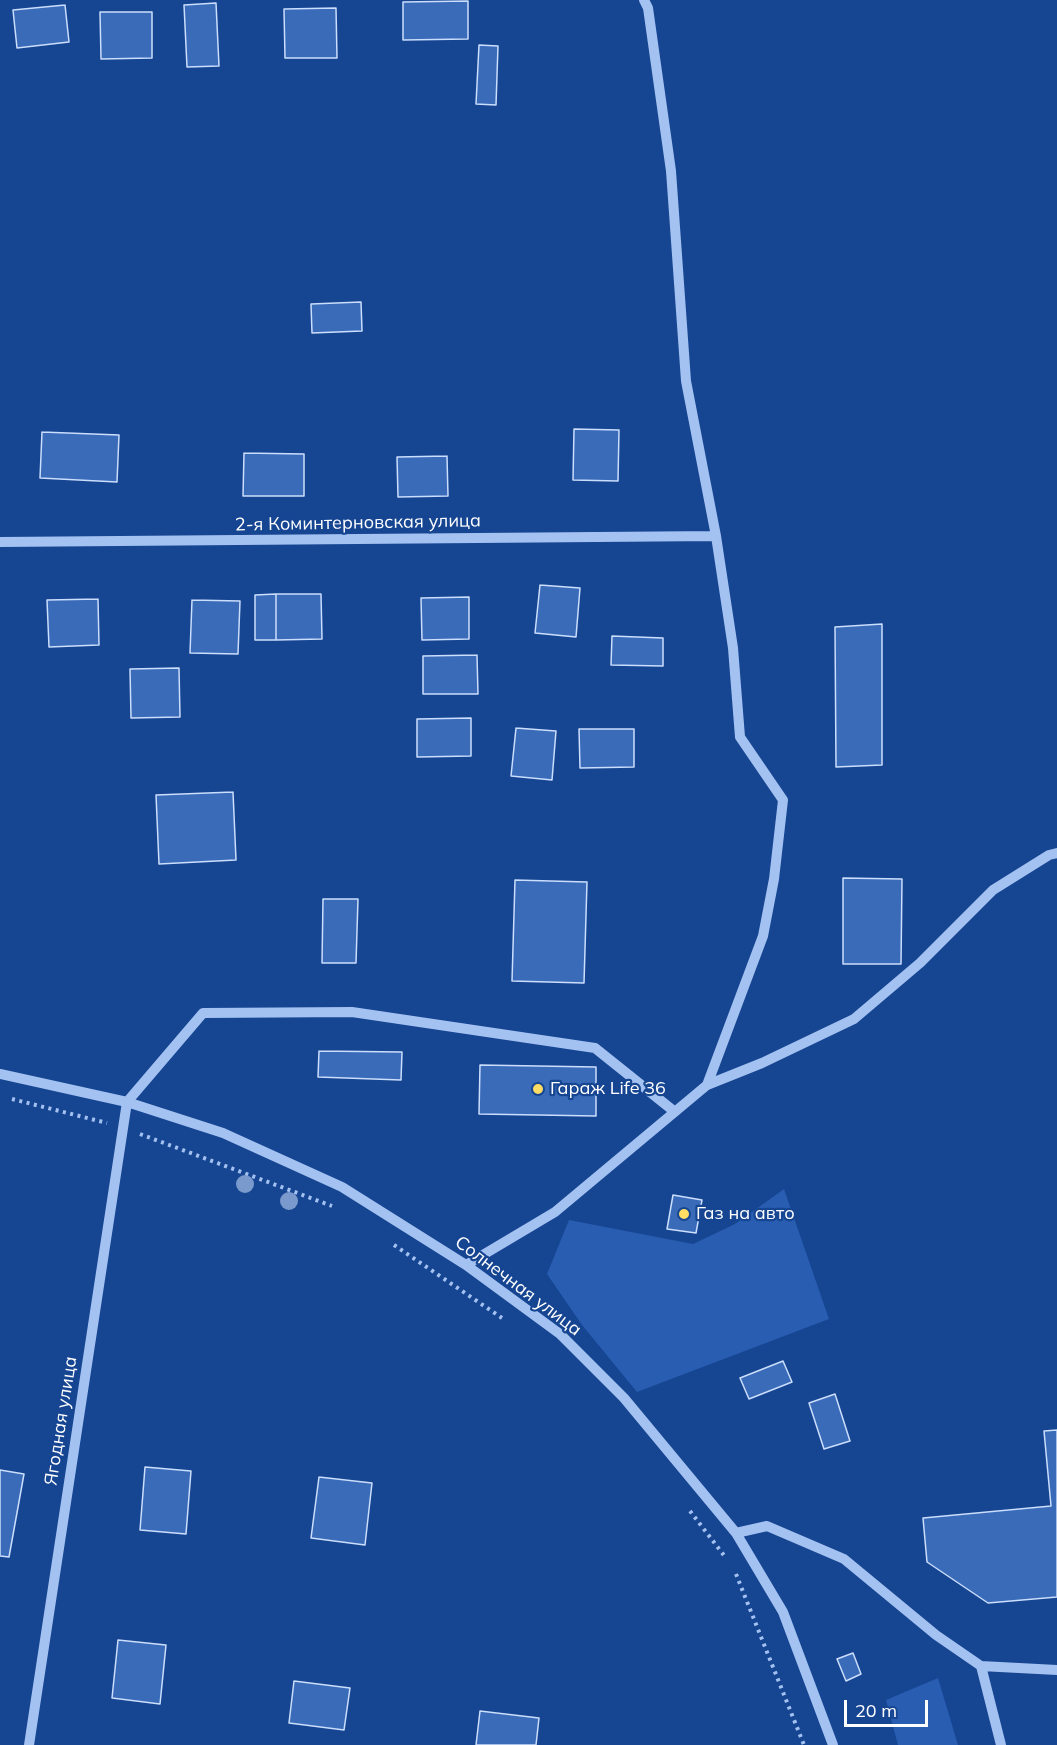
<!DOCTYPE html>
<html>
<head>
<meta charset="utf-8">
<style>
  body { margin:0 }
  #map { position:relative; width:1057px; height:1745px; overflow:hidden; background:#164592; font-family:Mulish,sans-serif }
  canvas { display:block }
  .scale { position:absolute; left:844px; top:1700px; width:84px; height:27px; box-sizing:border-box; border:3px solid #fff; border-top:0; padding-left:8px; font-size:18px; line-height:21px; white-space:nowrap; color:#fff; -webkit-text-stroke:4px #164592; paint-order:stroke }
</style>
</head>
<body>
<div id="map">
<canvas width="1057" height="1745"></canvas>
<div class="scale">20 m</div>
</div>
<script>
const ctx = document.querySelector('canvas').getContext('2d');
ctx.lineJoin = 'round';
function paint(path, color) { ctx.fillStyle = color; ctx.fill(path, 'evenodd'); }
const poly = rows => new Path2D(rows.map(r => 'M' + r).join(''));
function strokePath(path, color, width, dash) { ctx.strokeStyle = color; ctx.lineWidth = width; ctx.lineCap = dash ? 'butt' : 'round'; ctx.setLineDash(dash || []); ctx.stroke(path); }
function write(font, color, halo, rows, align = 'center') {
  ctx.font = font + ' Mulish,sans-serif'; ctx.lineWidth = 4.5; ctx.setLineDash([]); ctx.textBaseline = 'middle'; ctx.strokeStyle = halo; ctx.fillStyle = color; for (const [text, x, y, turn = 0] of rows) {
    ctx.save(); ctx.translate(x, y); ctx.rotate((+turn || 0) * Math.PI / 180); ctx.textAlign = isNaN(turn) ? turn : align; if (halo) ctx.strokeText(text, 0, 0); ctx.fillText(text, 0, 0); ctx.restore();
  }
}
paint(poly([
  [784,1189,829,1319,637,1392,582,1325,547,1274,569,1220,693,1244,735,1224],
  [938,1678,958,1745,898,1745,886,1700]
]), '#285db1');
const building = poly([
  [468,1,468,39,403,40,403,2,468,1],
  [216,3,219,66,187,67,184,5,216,3],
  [65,5,69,42,17,48,13,10,65,5],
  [336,8,337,58,285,58,284,9,336,8],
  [100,12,152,12,152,58,101,59,100,12],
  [479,45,498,46,496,105,476,104,479,45],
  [361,302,362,331,312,333,311,304,361,302],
  [574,429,619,430,618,481,573,480,574,429],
  [42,432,119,435,117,482,40,478,42,432],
  [244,453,304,454,304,496,243,496,244,453],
  [447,456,448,496,398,497,397,457,447,456],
  [540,585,580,588,576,637,535,633,540,585],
  [276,594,321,594,322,639,276,640,276,594],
  [276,594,276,640,255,640,255,595,276,594],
  [469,597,469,639,422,640,421,598,469,597],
  [98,599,99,645,49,647,47,600,98,599],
  [192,600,240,601,238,654,190,653,192,600],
  [882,624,882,765,836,767,835,627,882,624],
  [612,636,663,638,663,666,611,665,612,636],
  [477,655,478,694,423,694,423,656,477,655],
  [179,668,180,717,131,718,130,669,179,668],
  [471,718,471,756,417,757,417,719,471,718],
  [516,728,556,731,552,780,511,776,516,728],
  [579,729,634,729,634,767,580,768,579,729],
  [233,792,236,860,159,864,156,795,233,792],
  [843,878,902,879,901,964,843,964,843,878],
  [515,880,587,882,584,983,512,981,515,880],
  [323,899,358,899,356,963,322,963,323,899],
  [319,1051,402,1052,401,1080,318,1077,319,1051],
  [480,1065,596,1067,596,1116,479,1114,480,1065],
  [673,1195,702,1200,696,1233,667,1229,673,1195],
  [783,1361,792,1382,749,1399,740,1378,783,1361],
  [835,1394,850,1441,824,1449,809,1403,835,1394],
  [1057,1430,1057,1597,988,1603,927,1562,923,1518,1051,1506,1044,1431,1057,1430],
  [145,1467,191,1471,186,1534,140,1530,145,1467],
  [0,1470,24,1474,9,1557,0,1556,0,1470],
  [319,1477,372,1483,365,1545,311,1538,319,1477],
  [118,1640,166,1645,160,1704,112,1698,118,1640],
  [853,1653,861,1674,846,1681,837,1659,853,1653],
  [294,1681,350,1688,344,1730,289,1723,294,1681],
  [480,1711,539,1718,536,1745,476,1745,480,1711]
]);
paint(building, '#3a6bb9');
strokePath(building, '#cbdefc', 1.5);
strokePath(poly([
  [12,1099,107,1123],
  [140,1134,332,1206],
  [394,1245,502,1318],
  [690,1511,726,1558],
  [736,1574,804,1745]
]), '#a4c2f1', 4, [3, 4.5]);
strokePath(poly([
  [644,0,648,8,671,171,686,381,716,536,733,648,740,737,783,800,774,879,763,936,707,1085],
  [0,542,716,536],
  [0,1074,127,1102,223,1133,342,1187,466,1265,560,1334,624,1398,736,1533,783,1612,833,1745],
  [466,1265,555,1212,707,1085,762,1063,854,1019,920,963,993,890,1049,855,1057,853],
  [736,1533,767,1526,844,1559,936,1635,981,1666,1057,1670],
  [981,1666,1001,1745],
  [29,1745,127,1102,203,1013,352,1012,595,1048,675,1112]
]), '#a4c2f1', 10);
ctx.fillStyle = '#7a99cc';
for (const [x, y] of [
  [245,1184],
  [289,1201]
]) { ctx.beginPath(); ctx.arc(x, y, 9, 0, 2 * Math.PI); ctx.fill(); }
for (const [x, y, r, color] of [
  [538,1089,6,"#ffdc64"],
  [684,1214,6,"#ffdc64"]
]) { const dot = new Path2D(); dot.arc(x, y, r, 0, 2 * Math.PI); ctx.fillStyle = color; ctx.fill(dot); strokePath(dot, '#164592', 2); }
write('18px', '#fff', '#164592', [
  ["2-я Коминтерновская улица",358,523,-1],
  ["Солнечная улица",518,1286,37],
  ["Ягодная улица",61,1421,-81]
]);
write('18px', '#fff', '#164592', [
  ["Гараж Life 36",550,1089],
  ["Газ на авто",696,1214]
], 'left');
</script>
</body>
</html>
